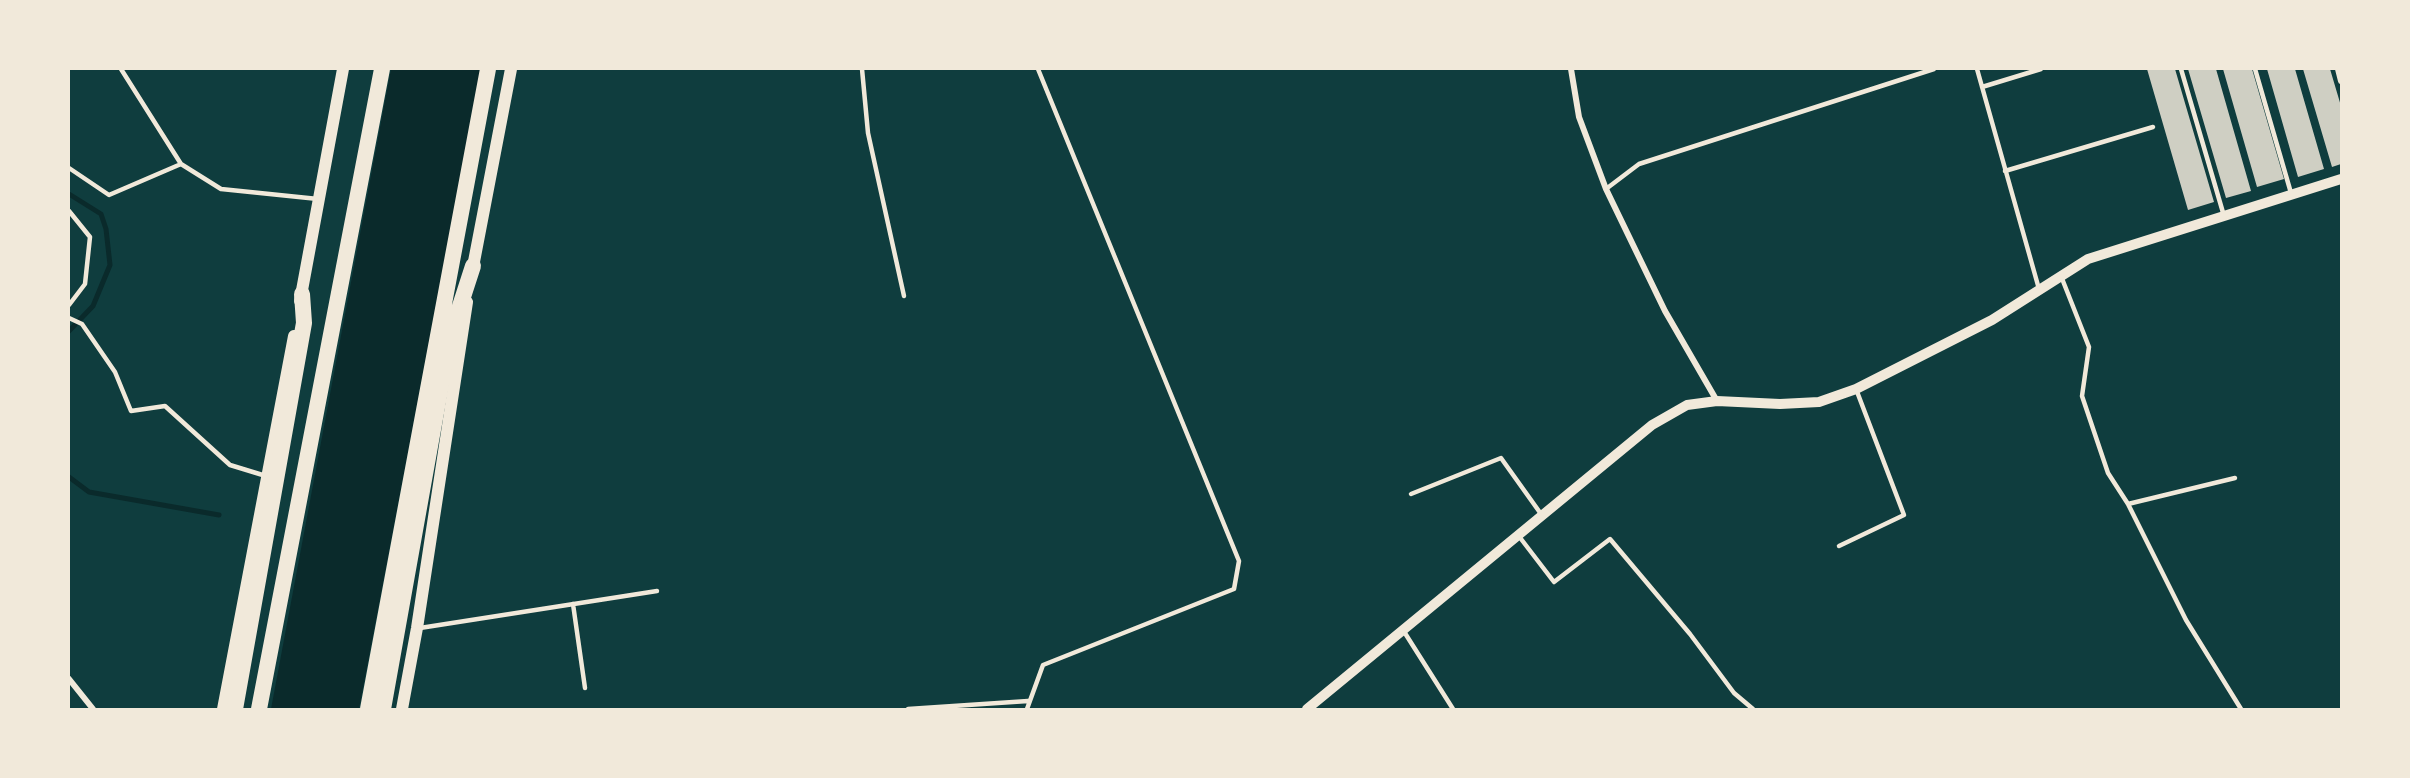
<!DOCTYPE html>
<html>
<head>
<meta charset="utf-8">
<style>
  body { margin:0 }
  #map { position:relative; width:2410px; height:778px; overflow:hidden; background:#0f3d3e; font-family:"Alegreya Sans",sans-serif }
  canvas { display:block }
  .frame { position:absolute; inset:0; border:70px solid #f1e9da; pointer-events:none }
</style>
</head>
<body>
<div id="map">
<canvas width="2410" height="778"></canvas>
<div class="frame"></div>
</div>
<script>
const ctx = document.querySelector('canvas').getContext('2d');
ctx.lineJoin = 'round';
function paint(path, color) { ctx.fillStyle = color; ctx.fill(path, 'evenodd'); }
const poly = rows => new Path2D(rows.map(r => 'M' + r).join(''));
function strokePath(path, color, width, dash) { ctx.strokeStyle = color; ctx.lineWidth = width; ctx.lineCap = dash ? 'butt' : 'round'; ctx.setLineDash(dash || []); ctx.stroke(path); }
paint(poly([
  [391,69,481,69,359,709,271,709]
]), '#0a2a2b');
strokePath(poly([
  [69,194,101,214,106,229,110,265,93,306,69,331],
  [69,477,89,492,219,515]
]), '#0a2a2b', 5);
paint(poly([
  [2147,69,2175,69,2214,202,2188,210],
  [2188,69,2216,69,2251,191,2226,198],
  [2223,69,2252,69,2284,179,2257,187],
  [2267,69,2295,69,2324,169,2298,177],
  [2303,69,2330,69,2341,106,2341,164,2332,167]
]), '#cfcfc3');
strokePath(poly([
  [121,69,181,164,221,189,318,199],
  [862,69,868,133,904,296],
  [1977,69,2039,289],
  [2181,69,2224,216],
  [2255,69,2291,193],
  [1982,87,2041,69],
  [69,168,109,195,181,164],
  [2005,171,2153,127],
  [1606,189,1639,164,1934,69],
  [69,211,90,237,85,284,69,305],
  [2061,276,2089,347,2082,396,2108,473,2128,504,2186,620,2241,709],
  [69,318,82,324,115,372,131,411,165,406,230,465,266,476],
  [1411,494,1501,458,1541,514],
  [2128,504,2235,478],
  [1518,535,1554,582,1610,539,1690,634,1734,693,1753,709],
  [1839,546,1904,515,1856,389],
  [573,604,585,688],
  [420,628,657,591],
  [1403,630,1453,709],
  [908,709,1028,701],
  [1027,709,1043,665,1234,589,1239,561,1038,69]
]), '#f1e9da', 4.5);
strokePath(poly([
  [1571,69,1579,117,1606,189,1665,311,1717,401],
  [2338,69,2341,81],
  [69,679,93,709]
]), '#f1e9da', 6);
strokePath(poly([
  [1307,709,1652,425,1687,405,1717,401,1780,404,1819,402,1856,389,1992,320,2088,259,2341,179]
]), '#f1e9da', 10);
strokePath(poly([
  [472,272,511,69],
  [300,301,343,69],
  [223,709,294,336],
  [402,709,417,628,467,302]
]), '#f1e9da', 12);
strokePath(poly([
  [235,709,304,323,302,294],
  [259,709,382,69],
  [368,709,488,69],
  [383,709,449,340,473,266]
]), '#f1e9da', 16);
</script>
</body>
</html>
